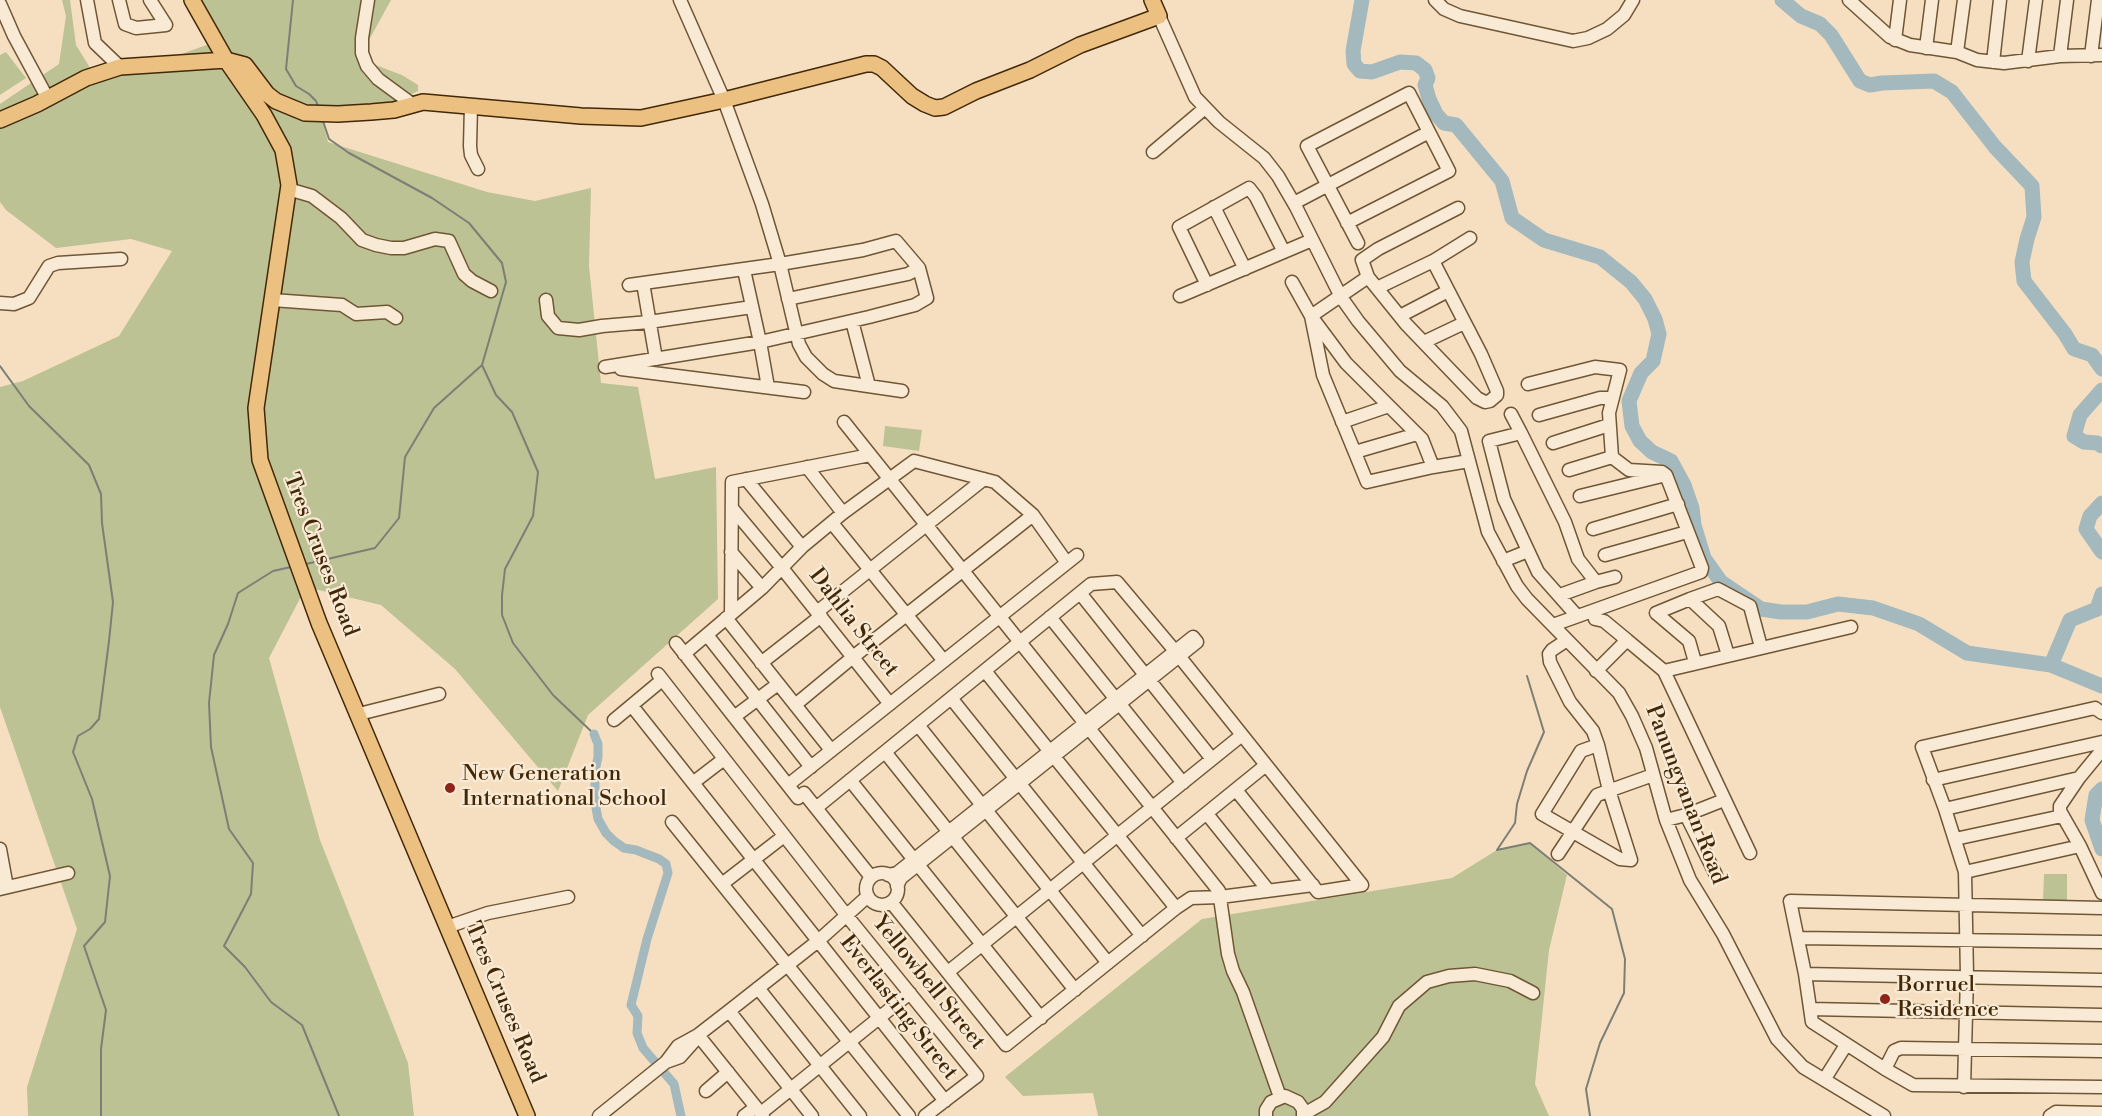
<!DOCTYPE html>
<html>
<head>
<meta charset="utf-8">
<style>
  body { margin:0 }
  canvas { display:block; background:#f6dfc0 }
</style>
</head>
<body>
<canvas width="2102" height="1116"></canvas>
<script>
const ctx = document.querySelector('canvas').getContext('2d');
ctx.lineJoin = 'round';
function paint(path, color) { ctx.fillStyle = color; ctx.fill(path, 'evenodd'); }
const poly = rows => new Path2D(rows.map(r => 'M' + r).join(''));
function strokePath(path, color, width, dash) { ctx.strokeStyle = color; ctx.lineWidth = width; ctx.lineCap = dash ? 'butt' : 'round'; ctx.setLineDash(dash || []); ctx.stroke(path); }
function write(font, color, halo, rows, align = 'center') {
  ctx.font = font + ' "Libre Bodoni",serif'; ctx.lineWidth = 4.5; ctx.setLineDash([]); ctx.textBaseline = 'middle'; ctx.strokeStyle = halo; ctx.fillStyle = color; for (const [text, x, y, turn = 0] of rows) {
    ctx.save(); ctx.translate(x, y); ctx.rotate((+turn || 0) * Math.PI / 180); ctx.textAlign = isNaN(turn) ? turn : align; if (halo) ctx.strokeText(text, 0, 0); ctx.fillText(text, 0, 0); ctx.restore();
  }
}
paint(poly([
  [62,0,70,0,76,45,92,71,151,65,212,43,184,0,391,0,369,40,370,63,402,75,418,85,418,91,388,106,319,108,328,142,487,192,535,201,591,188,589,266,601,383,638,387,655,479,716,467,718,599,588,715,558,791,455,669,381,605,306,587,269,658,320,840,408,1063,414,1116,28,1116,27,1087,77,929,0,707,0,387,23,381,119,336,172,251,131,239,56,248,6,210,0,202,0,104,59,64,66,16],
  [6,52,26,78,0,95,0,55],
  [885,426,922,430,919,451,883,446],
  [1530,843,1567,875,1549,950,1535,1084,1549,1116,1098,1116,1093,1093,1023,1096,1005,1077,1202,919,1452,878,1497,850],
  [2044,874,2067,874,2067,901,2043,901]
]), '#bcc293');
strokePath(poly([
  [293,0,286,69,296,86,309,94,316,101,318,106],
  [323,121,329,139,349,153,432,198,469,223,502,263,506,282,482,365,496,395,512,412,538,472,533,516,505,569,502,595,502,615,513,643,553,695,594,734],
  [0,366,29,406,89,465,101,494,102,523,113,602,109,641,99,719,90,729,78,736,73,752,92,799,110,876,105,922,84,946,106,1010,101,1049,101,1116],
  [306,564,375,548,399,518,405,457,434,408,482,365],
  [291,567,273,571,238,593,228,624,214,655,209,703,211,747,229,829,253,863,251,894,224,946,245,967,271,1002,302,1025,339,1116],
  [1497,850,1530,843,1612,909,1625,959,1624,993,1600,1043,1586,1089,1590,1116],
  [1497,850,1515,823,1517,804,1527,771,1544,732,1527,676]
]), '#7c7f75', 2);
strokePath(poly([
  [594,734,598,744,598,757,595,771,595,802,598,819,606,833,614,841,624,848,636,850,659,859,666,864,668,873,647,939,631,1005,638,1016,637,1033,643,1048,674,1084,681,1116]
]), '#a3b9be', 9);
strokePath(poly([
  [1362,0,1353,51,1354,64,1360,71,1372,72,1400,62,1416,63,1425,70,1428,78,1425,85,1429,99,1436,114,1444,123,1456,125,1502,181,1512,218,1544,240,1600,257,1631,282,1645,299,1655,319,1659,334,1653,361,1641,373,1629,401,1632,426,1640,441,1652,452,1671,461,1684,485,1692,508,1694,525,1704,558,1721,582,1761,609,1781,612,1807,612,1838,604,1873,608,1919,624,1967,653,2051,665,2102,686],
  [1782,0,1801,16,1820,24,1831,35,1860,81,1870,85,1882,83,1934,81,1952,92,1995,147,2032,186,2034,217,2027,239,2022,262,2024,281,2065,334,2074,349,2092,355,2102,369],
  [2102,390,2080,415,2074,436,2084,442,2097,443,2102,446],
  [2102,503,2090,516,2086,529,2102,552],
  [2051,665,2070,620,2097,609,2102,594],
  [2102,789,2096,795,2092,820,2102,849]
]), '#a3b9be', 15);
const minor = poly([
  [87,0,95,43,120,67],
  [119,0,125,24,136,28,166,25,150,0],
  [368,0,362,38,362,53,367,66,378,79,412,104],
  [680,0,724,100,762,204,780,264,799,344,806,357,823,374,834,381,902,391],
  [1435,0,1444,9,1460,16,1573,41,1588,38,1607,29,1624,15,1633,0],
  [1849,0,1890,37,1910,45,1957,52,1977,60,2004,63,2060,56,2102,55],
  [0,4,14,36,48,99],
  [1159,16,1195,97,1219,122,1264,158,1278,176,1296,207,1341,297,1358,321,1400,371,1442,406,1461,431,1488,532,1517,586,1527,599,1619,693,1632,716,1646,748,1666,820,1690,880,1723,934,1777,1039,1803,1067,1884,1116],
  [1895,40,1900,0],
  [1926,48,1932,0],
  [1957,52,1964,0],
  [2060,56,2067,0],
  [2091,56,2098,0],
  [2028,61,2036,0],
  [1993,62,2000,0],
  [471,106,470,146,471,155,478,169],
  [1153,152,1205,108],
  [288,189,312,196,341,218,362,240,376,245,391,248,404,248,435,239,449,241,464,274,472,281,491,291],
  [1294,203,1429,132],
  [1214,207,1245,269],
  [1347,223,1449,171,1409,93,1307,146,1358,243],
  [1433,261,1481,354,1497,391,1497,395,1490,401,1485,402,1477,398,1406,324,1368,277,1362,260,1378,249,1458,208],
  [744,270,760,342,768,387],
  [1292,282,1311,316,1346,363,1422,439,1433,467,1367,482,1323,375,1311,316,1368,277],
  [643,283,656,359],
  [1207,285,1179,227,1249,188,1256,197,1284,252],
  [1377,288,1433,261,1470,238],
  [1180,296,1312,240],
  [788,299,908,274,919,268],
  [272,300,342,305,356,314,387,312,396,318],
  [546,300,548,316,558,328,579,330,602,326,649,322,752,307],
  [0,303,14,304,29,298,49,266,58,263,121,259],
  [1400,316,1448,291],
  [852,321,869,386],
  [1424,342,1464,323],
  [605,367,760,342,869,317,915,305,927,298,919,268,896,241,863,250,780,264,629,285],
  [621,369,804,392],
  [1528,384,1595,367,1620,370,1609,413,1612,457,1629,470,1662,472,1666,475,1702,568,1701,572,1553,625],
  [1511,414,1521,433,1489,441,1504,499,1538,572,1577,616],
  [1539,415,1600,398,1613,398],
  [844,422,1219,891,1228,954,1233,971,1243,992,1280,1097],
  [1342,422,1389,406],
  [1521,433,1565,522,1578,559,1596,582,1560,595],
  [1553,443,1609,425],
  [1355,452,1417,434],
  [807,467,843,513],
  [1433,467,1469,461],
  [1569,470,1612,457],
  [746,479,802,547],
  [1580,496,1662,476],
  [732,508,782,568,890,704],
  [832,523,944,661],
  [1593,529,1678,504],
  [731,552,762,588],
  [1605,555,1687,532],
  [1503,561,1528,551],
  [1596,582,1615,577],
  [1080,593,1212,759],
  [1690,599,1718,589,1750,606,1761,647],
  [817,612,984,479],
  [731,614,732,482,870,455],
  [1050,617,1183,783],
  [726,618,831,750],
  [1595,619,1604,621,1627,640],
  [707,635,811,767],
  [1567,640,1552,650,1549,654,1550,662,1570,702,1593,731,1598,745,1609,790,1631,860,1620,859,1542,814,1581,751,1598,745],
  [676,643,798,798],
  [684,654,762,588,802,547,843,513,914,461,995,482,1033,515,1067,563],
  [1695,662,1689,641,1656,613,1690,599,1719,626,1728,655],
  [761,663,821,616],
  [985,671,1176,908],
  [1596,671,1627,640,1664,671,1750,853],
  [1664,671,1851,627],
  [658,674,847,916,977,1076,925,1116],
  [951,698,1142,936],
  [795,705,853,657,1033,515],
  [632,706,945,1101],
  [359,714,439,694],
  [734,717,778,684],
  [614,720,662,680],
  [918,725,1108,963],
  [2102,750,2079,778,2060,806,2060,811,2080,846,2102,893],
  [885,752,1075,990],
  [850,780,1041,1018],
  [1933,780,2102,742],
  [694,782,724,759],
  [788,785,1077,555],
  [1236,790,1318,892,1362,885],
  [804,793,871,877],
  [816,808,1091,584,1117,582,1175,651,1362,885],
  [1945,809,2079,778],
  [1207,814,1268,890],
  [1686,815,1716,875],
  [1666,820,1686,815,1724,800],
  [672,822,909,1116],
  [1176,838,1266,765],
  [1955,839,2062,816],
  [0,849,7,887],
  [1558,854,1597,795,1653,775],
  [1965,872,2080,846],
  '866 889a16 16 0 1 1 32 0a16 16 0 1 1-32 0Z',
  [888,875,897,873,1193,637,1197,642,901,878,897,886],
  [722,884,784,836],
  [0,889,68,873],
  [891,902,1006,1045,1176,908,1191,898,1220,897,1313,885],
  [2102,908,1790,901,1805,974,1812,1022,1885,1069,1913,1085,2102,1087],
  [447,927,488,913,568,897],
  [1798,938,2102,942],
  [948,972,1242,735],
  [1805,974,2102,980],
  [758,988,860,1116],
  [1810,1009,2102,1015],
  [729,1011,812,1116],
  [698,1035,763,1116],
  [666,1062,680,1057,696,1039],
  [1885,1069,1894,1051,1901,1048,2102,1051],
  [1824,1080,1846,1045],
  [1964,1087,1967,976,1965,872,1945,809,1922,747,2095,708,2102,713],
  [706,1091,728,1072],
  [761,1113,910,993],
  [1304,1114,1325,1102,1383,1037,1399,1006,1427,982,1449,976,1475,974,1510,981,1533,993],
  [599,1116,666,1062,678,1046,698,1035,729,1011,818,941,868,896],
  [744,1116,756,1107],
  [1266,1116,1266,1110,1271,1102,1285,1096,1298,1102,1303,1109,1303,1116],
  [2050,1116,2056,1112,2102,1113]
]);
const major = poly([
  [192,0,226,60,264,115,283,150,289,185,256,408,260,460,319,623,527,1116],
  [0,120,37,104,86,78,120,67,226,60,245,65,267,94,276,101,305,113,338,114,371,112,394,110,423,102,581,116,641,118,724,100,866,64,874,64,882,68,912,96,925,104,935,108,944,107,976,91,1030,70,1080,45,1159,16,1152,0]
]);
strokePath(minor, '#6f5635', 15);
strokePath(major, '#422807', 18);
strokePath(minor, '#f9ead6', 12);
strokePath(major, '#ebc080', 15);
for (const [x, y, r, color] of [
  [450,788,6,"#8f2418"],
  [1885,999,6,"#8f2418"]
]) { const dot = new Path2D(); dot.arc(x, y, r, 0, 2 * Math.PI); ctx.fillStyle = color; ctx.fill(dot); strokePath(dot, '#f9ead6', 2); }
write('22px', '#422807', '#f9ead6', [
  ["Tres Cruses Road",320,555,69],
  ["Dahlia Street",853,623,52],
  ["Panungyanan Road",1685,795,69],
  ["Yellowbell Street",928,983,51],
  ["Tres Cruses Road",504,1003,67],
  ["Everlasting Street",898,1008,52]
]);
write('22px', '#422807', '#f9ead6', [
  ["New Generation",462,775],
  ["International School",462,800],
  ["Borruel",1897,986],
  ["Residence",1897,1011]
], 'left');
</script>
</body>
</html>
